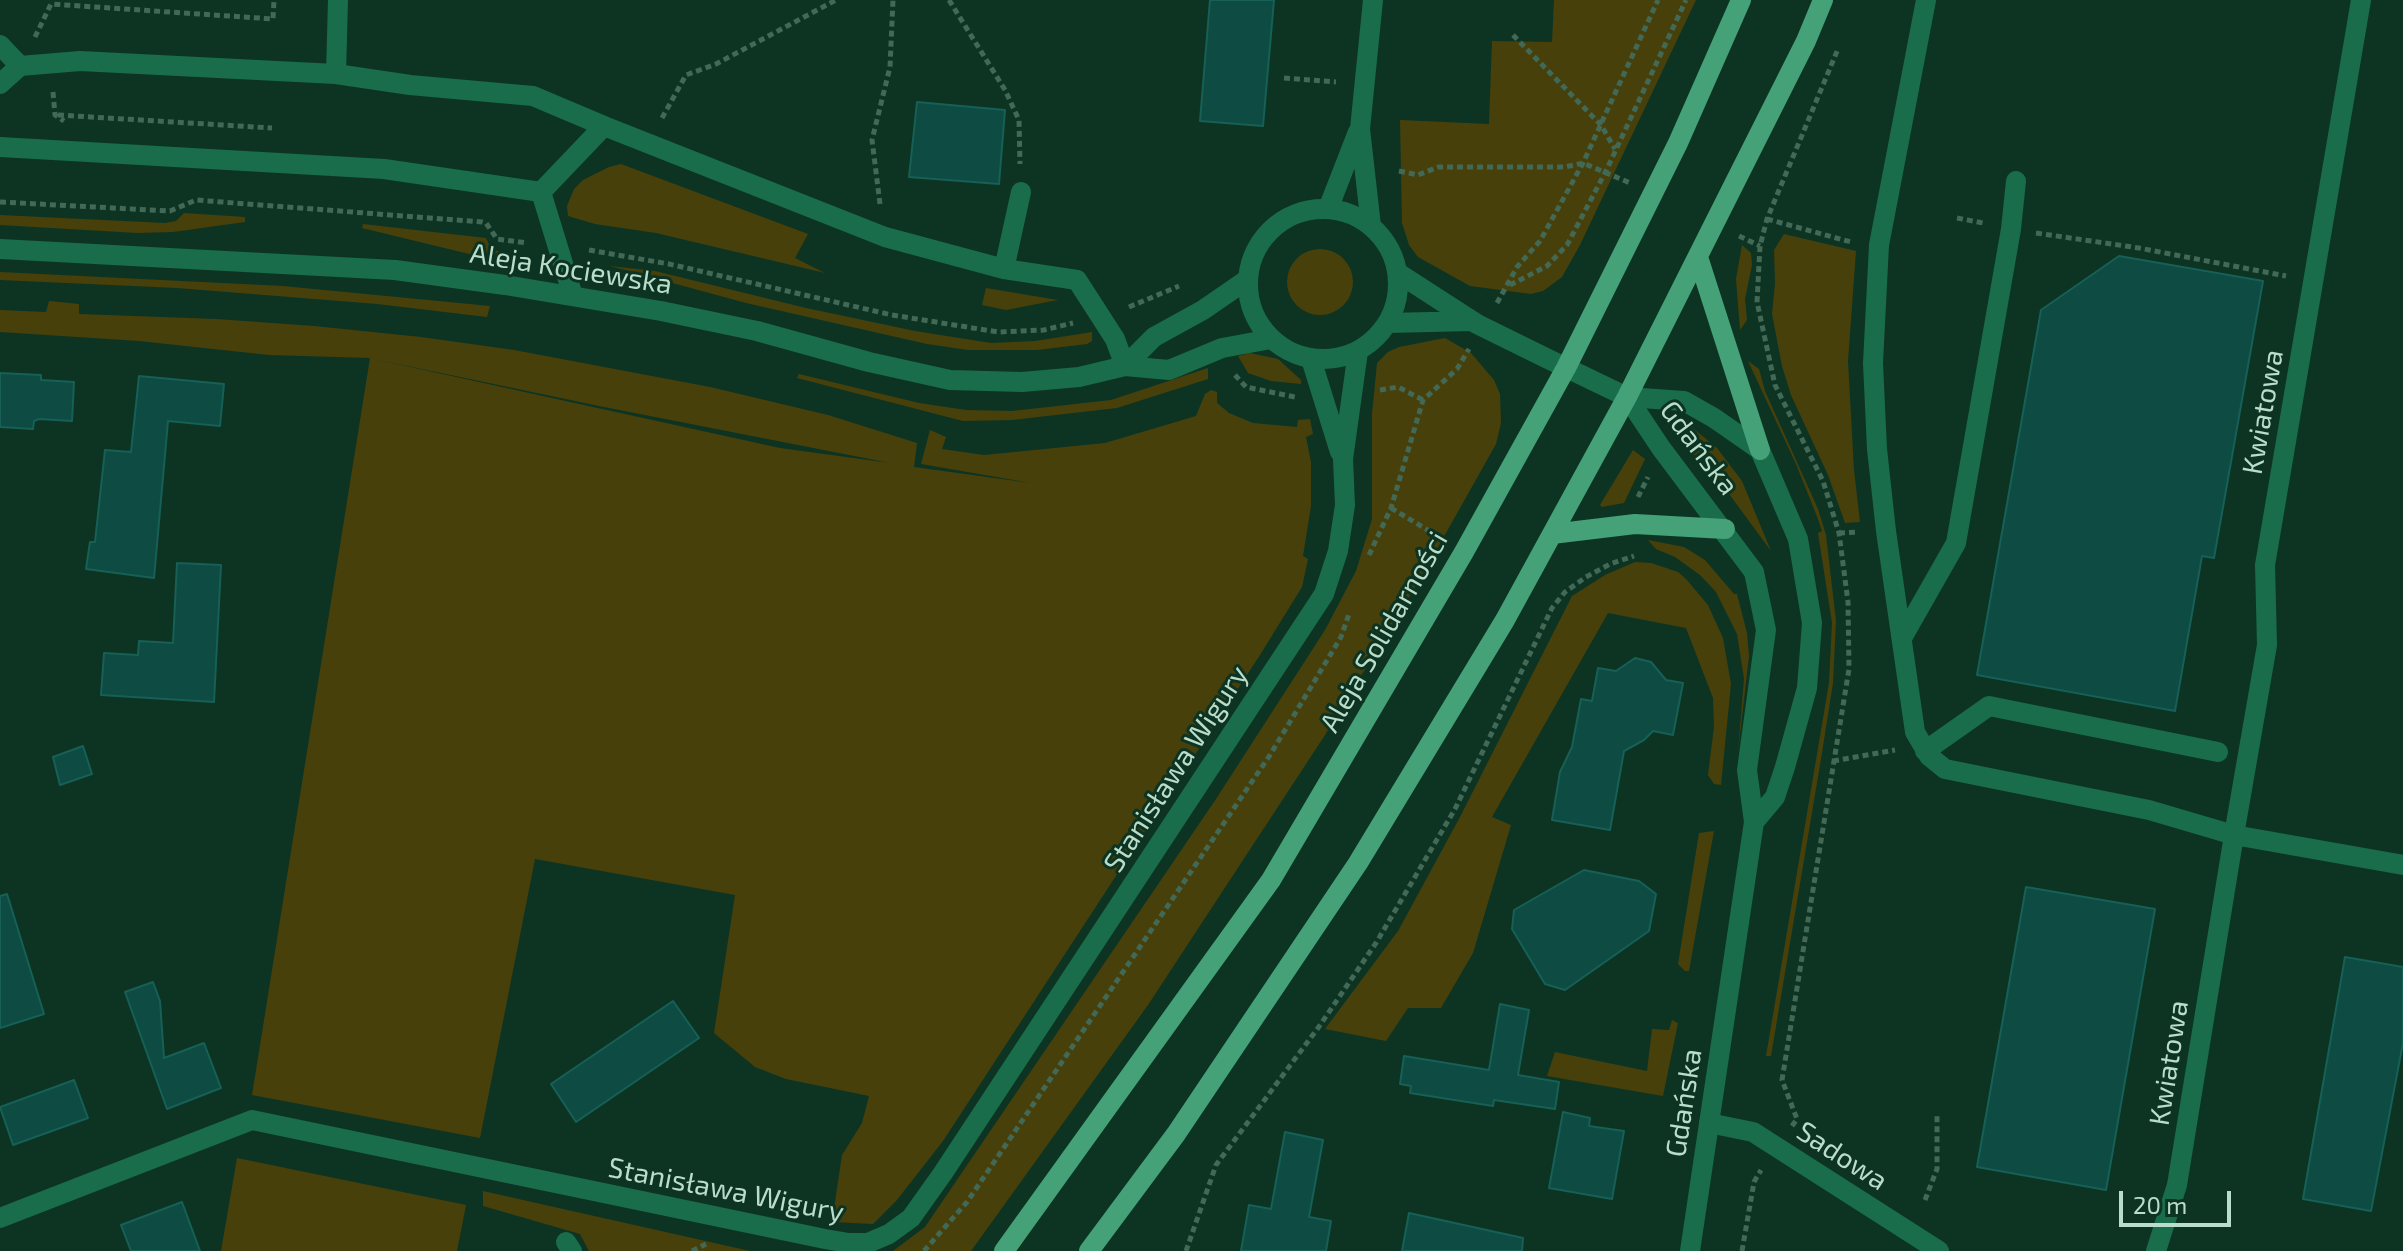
<!DOCTYPE html>
<html>
<head>
<meta charset="utf-8">
<style>
  body { margin:0 }
  #map { position:relative; width:2403px; height:1251px; overflow:hidden; background:#0d3423; font-family:"Exo 2",sans-serif }
  canvas { display:block }
  .scale { position:absolute; left:2119px; top:1191px; width:112px; height:36px; box-sizing:border-box; border:4px solid #baddca; border-top:0; padding-left:10px; font-size:24px; line-height:28px; white-space:nowrap; color:#baddca; -webkit-text-stroke:6px #0d3423; paint-order:stroke }
</style>
</head>
<body>
<div id="map">
<canvas width="2403" height="1251"></canvas>
<div class="scale">20 m</div>
</div>
<script>
const ctx = document.querySelector('canvas').getContext('2d');
ctx.lineJoin = 'round';
function paint(path, color) { ctx.fillStyle = color; ctx.fill(path, 'evenodd'); }
const poly = rows => new Path2D(rows.map(r => 'M' + r).join(''));
function strokePath(path, color, width, dash) { ctx.strokeStyle = color; ctx.lineWidth = width; ctx.lineCap = dash ? 'butt' : 'round'; ctx.setLineDash(dash || []); ctx.stroke(path); }
function write(font, color, halo, rows, align = 'center') {
  ctx.font = font + ' "Exo 2",sans-serif'; ctx.lineWidth = 6; ctx.setLineDash([]); ctx.textBaseline = 'middle'; ctx.strokeStyle = halo; ctx.fillStyle = color; for (const [text, x, y, turn = 0] of rows) {
    ctx.save(); ctx.translate(x, y); ctx.rotate((+turn || 0) * Math.PI / 180); ctx.textAlign = isNaN(turn) ? turn : align; if (halo) ctx.strokeText(text, 0, 0); ctx.fillText(text, 0, 0); ctx.restore();
  }
}
paint(poly([
  [1554,0,1696,0,1580,245,1562,277,1543,291,1531,294,1470,286,1418,257,1409,245,1402,223,1400,120,1489,124,1492,41,1552,42],
  [621,164,808,234,795,258,825,273,656,233,595,224,568,216,567,206,574,189,583,180,609,167],
  [184,213,245,217,245,222,173,232,137,233,0,225,0,215,165,223,176,221],
  [363,224,486,238,491,249,498,251,498,261,362,228],
  [1784,234,1856,251,1848,361,1854,470,1860,522,1845,523,1828,475,1791,395,1782,366,1772,314,1775,284,1774,250],
  [1742,245,1751,253,1752,265,1745,299,1747,320,1740,330,1736,279],
  '1287 282a33 33 0 1 1 66 0a33 33 0 1 1-66 0Z',
  [610,266,655,271,806,308,915,331,991,343,1035,341,1092,332,1092,341,1087,344,1037,350,968,350,927,344,746,303],
  [0,272,283,286,490,306,487,317,377,304,177,288,0,280],
  [986,288,1058,300,1006,310,982,305],
  [49,301,79,304,79,314,216,319,314,326,421,337,514,350,710,387,828,415,917,443,914,467,1031,483,921,464,930,430,946,437,942,449,984,455,1105,443,1196,416,1205,394,1211,390,1217,392,1217,403,1229,413,1253,423,1297,427,1298,420,1310,419,1313,434,1306,437,1311,462,1311,506,1303,556,1308,559,1302,587,1260,655,943,1141,897,1200,873,1224,832,1222,842,1155,862,1123,869,1096,786,1079,755,1067,714,1033,735,895,535,859,480,1138,252,1095,370,358,269,355,139,341,0,332,0,310,46,312],
  [374,359,599,406,890,463,780,448],
  [1445,338,1471,353,1494,380,1500,394,1501,423,1496,444,1419,581,1325,735,1148,1005,971,1251,893,1251,925,1227,1216,799,1325,630,1356,571,1372,519,1372,414,1377,363,1388,352,1399,347],
  [1250,353,1278,359,1301,380,1301,384,1271,381,1248,373,1238,356],
  [1748,361,1759,369,1765,391,1818,509,1826,535,1836,621,1833,683,1821,759,1771,1056,1766,1056,1829,683,1832,623,1818,533,1822,531,1818,519,1796,464],
  [1208,368,1208,379,1117,408,1012,420,963,421,797,378,799,374,919,403,966,410,1012,411,1111,400],
  [1689,425,1717,448,1742,481,1771,551,1724,487,1683,443],
  [1633,450,1645,459,1624,503,1602,507,1600,505],
  [1648,540,1684,547,1705,560,1734,594,1737,594,1747,633,1749,656,1738,752,1744,679,1737,634,1716,592,1700,575,1675,557,1656,549],
  [1635,562,1651,563,1678,572,1686,579,1708,605,1723,638,1731,684,1721,785,1714,784,1708,775,1714,727,1713,698,1686,628,1608,613,1492,817,1511,825,1473,953,1441,1008,1408,1008,1386,1041,1325,1029,1398,931,1460,817,1572,596,1605,575],
  [1714,831,1689,971,1685,971,1678,964,1699,833],
  [1672,1020,1678,1023,1663,1096,1547,1076,1555,1052,1647,1071,1652,1029,1669,1030],
  [237,1158,466,1205,457,1251,221,1251],
  [483,1191,750,1251,589,1251,580,1234,483,1206]
]), '#47400b');
const building = poly([
  [1210,0,1274,0,1263,126,1200,121,1210,0],
  [917,102,1005,110,999,184,909,177,917,102],
  [2119,256,2263,281,2214,558,2202,556,2175,711,1977,675,2041,310,2119,256],
  [0,373,41,375,41,380,74,382,72,421,39,419,34,421,33,429,0,427,0,373],
  [139,376,224,384,220,426,168,421,154,578,86,569,90,542,95,542,105,450,131,452,139,376],
  [177,563,221,565,214,702,101,695,104,653,138,655,139,641,173,643,177,563],
  [1635,658,1651,662,1666,680,1683,683,1673,735,1653,731,1644,740,1624,751,1610,830,1552,820,1560,772,1572,747,1581,699,1592,701,1598,668,1616,671,1635,658],
  [83,746,92,774,60,785,53,757,83,746],
  [1584,870,1639,881,1656,894,1649,931,1565,990,1545,984,1512,929,1514,910,1584,870],
  [2026,887,2155,909,2106,1190,1977,1167,2026,887],
  [7,894,44,1014,0,1028,0,896,7,894],
  [2345,957,2403,967,2403,1043,2371,1211,2303,1199,2345,957],
  [153,982,160,1001,164,1058,204,1043,221,1088,167,1109,125,992,153,982],
  [673,1001,699,1038,576,1122,551,1084,673,1001],
  [1500,1004,1529,1010,1518,1075,1559,1082,1555,1109,1494,1100,1493,1106,1410,1093,1411,1086,1400,1084,1404,1056,1489,1070,1500,1004],
  [74,1080,88,1118,13,1145,0,1107,74,1080],
  [1563,1112,1590,1118,1589,1126,1624,1131,1612,1199,1549,1188,1563,1112],
  [1285,1132,1323,1140,1309,1217,1331,1221,1326,1251,1241,1251,1249,1205,1271,1209,1285,1132],
  [182,1202,200,1251,131,1251,121,1225,182,1202],
  [1409,1213,1523,1238,1522,1251,1402,1251,1409,1213]
]);
paint(building, '#0d4b43');
strokePath(building, '#166056', 2);
strokePath(poly([
  [949,0,1005,90,1019,120,1020,164],
  [1513,35,1601,125,1615,149],
  [35,37,51,4,273,19,274,0],
  [1284,78,1336,82],
  [53,92,55,115,64,121],
  [58,115,272,128],
  [662,118,686,75,716,64,836,0],
  [1399,171,1418,175,1438,167,1565,167,1583,163,1630,183],
  [0,202,170,211,196,200,482,222,486,223,497,239,527,243],
  [880,204,872,140,890,67,893,0],
  [1957,218,1983,223],
  [1767,219,1851,242],
  [2036,233,2139,248,2286,276],
  [1739,236,1760,246],
  [589,250,669,264,892,315,998,332,1044,330,1073,323],
  [1510,285,1547,266,1567,245,1606,171,1686,0],
  [1497,303,1517,267,1540,241,1583,163,1658,0],
  [1129,307,1179,286],
  [1235,375,1246,387,1295,397],
  [1380,390,1398,387,1423,400],
  [1638,497,1648,477],
  [1391,508,1441,538],
  [1839,533,1858,532],
  [1369,555,1391,508,1423,400,1457,369,1469,349],
  [1833,761,1895,750],
  [1792,1126,1797,1119,1782,1080,1849,669,1848,602,1839,533,1823,481,1775,385,1757,302,1760,246,1767,219,1838,49],
  [1925,1200,1937,1169,1937,1116],
  [692,1251,706,1244],
  [924,1251,967,1202,1270,755,1341,637,1349,614],
  [1186,1251,1216,1165,1318,1028,1376,943,1455,809,1552,608,1565,592,1586,577,1610,564,1634,556],
  [1742,1251,1754,1182,1761,1170]
]), '#426856', 5, [6, 4]);
strokePath(poly([
  [1926,0,1879,245,1873,363,1877,449,1886,531,1915,732,1929,756,1945,769,2149,810,2234,835,2267,645,2265,565,2361,0],
  [0,45,20,66],
  [336,74,338,0],
  [0,84,20,66,80,61,336,74,410,85,533,96,604,126],
  [0,147,384,169,541,192,604,126,885,237,1004,269,1077,280,1115,339,1125,366],
  [1004,269,1021,192],
  [1902,638,1956,543,2011,229,2016,181],
  [1925,751,1989,706,2218,752],
  [566,1242,572,1251]
]), '#196d4b', 20);
strokePath(poly([
  [1328,209,1358,132],
  [1371,226,1360,129,1373,0],
  [1311,359,1340,452],
  [1709,1123,1753,1132,1939,1251],
  [0,1218,252,1120,825,1239,849,1243,868,1243,889,1234,911,1218,943,1173,1324,594,1338,551,1345,505,1343,459,1358,351],
  [2156,1251,2177,1185,2234,835,2403,865]
]), '#196d4b', 20);
strokePath(poly([
  [541,192,573,296],
  '1248 284a75 75 0 1 1 150 0a75 75 0 1 1-150 0Z',
  [0,249,395,270,505,285,661,311,757,331,869,362,950,380,1022,382,1079,377,1125,366,1169,370,1222,348,1271,339],
  [1398,273,1477,324,1544,357,1627,397,1684,401,1714,418,1760,450,1798,539,1812,623,1807,688,1785,767,1775,797,1754,822],
  [1388,323,1472,321],
  [1125,366,1154,337,1203,310,1248,279],
  [1627,397,1661,448,1754,572,1766,630,1747,770,1754,822,1690,1251]
]), '#196d4b', 20);
strokePath(poly([
  [1698,257,1760,450],
  [1552,534,1635,524,1725,529],
  [1004,1251,1271,880,1464,552,1566,368,1678,143,1741,0],
  [1089,1251,1176,1134,1358,863,1505,620,1627,397,1806,41,1823,0]
]), '#45a177', 20);
write('28px', '#baddca', '#0d3423', [
  ["Aleja Kociewska",571,269,9],
  ["Kwiatowa",2263,412,-80],
  ["Gdańska",1699,448,53],
  ["Aleja Solidarności",1384,632,-60],
  ["Stanisława Wigury",1176,769,-57],
  ["Kwiatowa",2169,1063,-81],
  ["Gdańska",1684,1103,-81],
  ["Sadowa",1842,1156,33],
  ["Stanisława Wigury",726,1190,11]
]);
</script>
</body>
</html>
